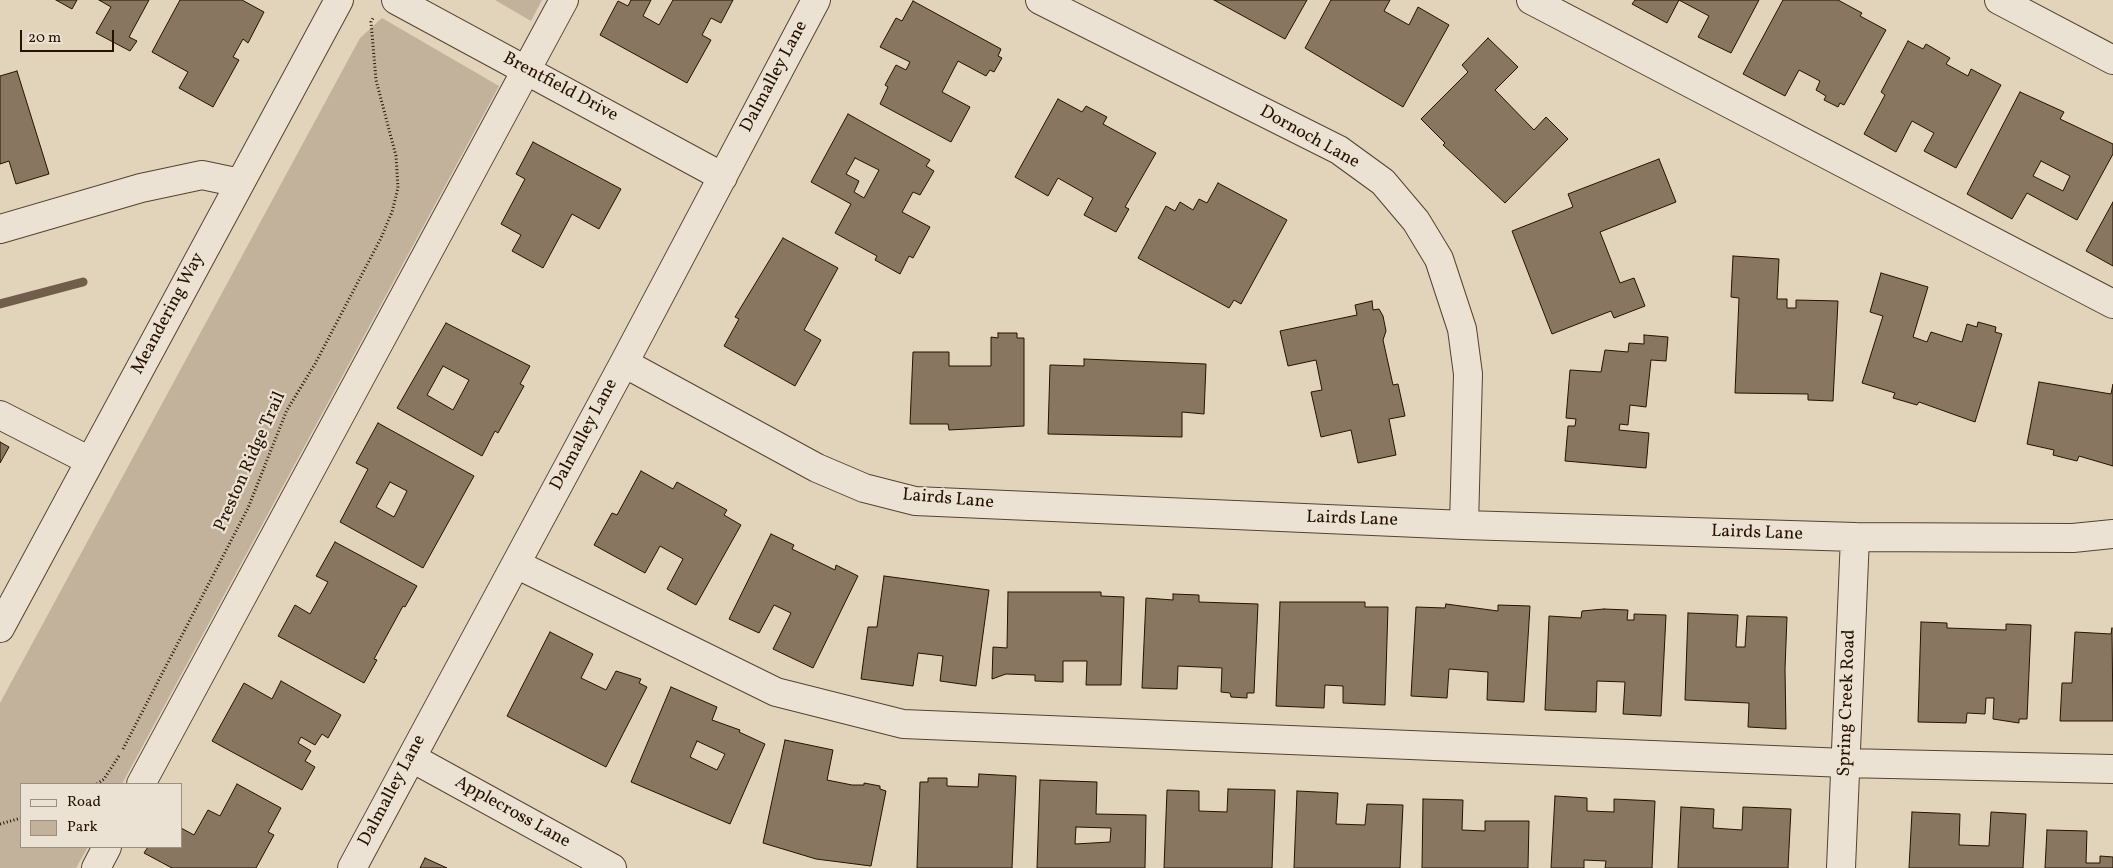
<!DOCTYPE html>
<html>
<head>
<meta charset="utf-8">
<style>
  body { margin:0 }
  #map { position:relative; width:2113px; height:868px; overflow:hidden; background:#e2d3bb; font-family:Vollkorn,serif }
  canvas { display:block }
  .legend { position:absolute; left:20px; top:783px; width:162px; height:65px; box-sizing:border-box; background:#ece2d3; border:1px solid #9d8f7f; margin:0; padding:6px 9px; list-style:none; font-size:15px; color:#261200 }
  .legend li { display:flex; align-items:center; gap:10px; height:25px }
  .legend b { width:25px; border:1px solid #9d8f7f }
  .scale { position:absolute; left:20px; top:30px; width:94px; height:22px; box-sizing:border-box; border:2px solid #261200; border-top:0; padding-left:6px; font-size:15px; line-height:18px; white-space:nowrap; color:#261200; -webkit-text-stroke:4px #ece2d3; paint-order:stroke }
</style>
</head>
<body>
<div id="map">
<canvas width="2113" height="868"></canvas>
<ul class="legend">
<li><b style="height:6px;background:#ece2d3"></b>Road</li>
<li><b style="height:14px;background:#c2b29b"></b>Park</li>
</ul>
<div class="scale">20 m</div>
</div>
<script>
const ctx = document.querySelector('canvas').getContext('2d');
ctx.lineJoin = 'round';
function paint(path, color) { ctx.fillStyle = color; ctx.fill(path, 'evenodd'); }
const poly = rows => new Path2D(rows.map(r => 'M' + r).join(''));
function strokePath(path, color, width, dash) { ctx.strokeStyle = color; ctx.lineWidth = width; ctx.lineCap = dash ? 'butt' : 'round'; ctx.setLineDash(dash || []); ctx.stroke(path); }
function write(font, color, halo, rows, align = 'center') {
  ctx.font = font + ' Vollkorn,serif'; ctx.lineWidth = 4.5; ctx.setLineDash([]); ctx.textBaseline = 'middle'; ctx.strokeStyle = halo; ctx.fillStyle = color; for (const [text, x, y, turn = 0] of rows) {
    ctx.save(); ctx.translate(x, y); ctx.rotate((+turn || 0) * Math.PI / 180); ctx.textAlign = isNaN(turn) ? turn : align; if (halo) ctx.strokeText(text, 0, 0); ctx.fillText(text, 0, 0); ctx.restore();
  }
}
paint(poly([
  [495,0,542,0,531,21],
  [382,18,499,86,122,784,21,784,21,847,88,847,76,868,0,868,0,703,360,38]
]), '#c2b29b');
strokePath(poly([
  [0,304,83,282]
]), '#705e4a', 9);
const building = poly([
  [56,0,77,0,72,9,56,0],
  [99,0,149,0,129,37,137,41,130,51,96,33,111,7,99,0],
  [180,0,242,0,264,12,248,43,243,39,233,57,239,60,213,107,179,88,188,72,152,52,180,0],
  [631,0,651,0,643,16,659,25,673,0,733,0,721,23,711,18,702,35,711,40,687,83,600,35,618,1,628,6,631,0],
  [1214,0,1307,0,1285,39,1214,0],
  [1331,0,1390,0,1384,11,1409,25,1418,7,1449,25,1403,107,1305,48,1331,0],
  [1635,0,1759,0,1731,53,1698,37,1709,16,1679,0,1667,23,1632,4,1635,0],
  [1783,0,1838,0,1862,13,1860,16,1886,30,1844,105,1840,103,1838,107,1824,100,1826,96,1816,90,1820,81,1799,70,1785,96,1743,74,1783,0],
  [913,1,1001,49,998,56,1002,58,994,72,990,70,986,76,958,61,942,92,970,107,951,142,880,104,888,87,885,85,896,65,906,70,910,62,880,47,896,18,902,21,913,1],
  [1488,38,1518,67,1495,90,1534,130,1546,117,1568,139,1505,203,1443,145,1445,143,1421,119,1468,72,1462,65,1488,38],
  [1908,41,1923,49,1926,44,1950,58,1946,64,1968,76,1971,69,2001,85,1956,168,1924,151,1934,133,1912,121,1896,152,1864,134,1885,95,1881,92,1908,41],
  [17,71,49,174,16,184,9,161,0,164,0,76,17,71],
  [2020,92,2064,112,2060,119,2113,144,2113,154,2077,220,2027,193,2012,219,1967,194,2020,92],
  [2041,161,2070,176,2063,191,2033,176,2041,161],
  [1058,99,1082,112,1086,106,1107,117,1103,124,1156,153,1125,207,1129,209,1116,232,1084,215,1093,198,1058,178,1048,196,1015,177,1058,99],
  [848,114,930,160,926,166,934,171,920,195,913,192,902,212,930,227,913,258,909,256,900,274,875,260,877,256,835,233,851,204,811,182,848,114],
  [855,158,879,170,864,198,854,192,859,181,846,174,855,158],
  [533,142,621,189,599,229,572,214,543,268,512,251,521,235,501,224,525,179,516,174,533,142],
  [1659,159,1676,202,1600,232,1620,283,1634,278,1645,306,1614,318,1611,311,1552,334,1512,231,1573,207,1568,194,1659,159],
  [1218,183,1287,220,1241,304,1234,300,1229,308,1138,258,1166,206,1175,211,1180,202,1193,210,1199,199,1207,203,1218,183],
  [2113,202,2113,266,2086,251,2113,202],
  [783,238,838,268,804,330,821,340,795,386,724,346,739,319,735,317,783,238],
  [1733,256,1779,259,1777,299,1787,299,1787,308,1796,308,1796,300,1838,301,1833,401,1808,400,1808,394,1735,393,1739,298,1731,297,1733,256],
  [1881,273,1928,287,1913,337,1927,342,1931,332,1962,342,1967,324,1977,327,1978,322,1996,327,1995,332,2002,334,1975,422,1919,402,1917,405,1893,398,1895,393,1862,383,1883,316,1870,312,1881,273],
  [1372,301,1373,310,1379,309,1383,316,1386,331,1383,340,1393,385,1398,384,1405,416,1389,419,1396,455,1358,463,1351,430,1321,437,1311,392,1322,390,1316,360,1288,366,1280,331,1357,315,1355,305,1372,301],
  [446,323,530,366,520,384,524,386,498,433,495,431,482,456,397,408,446,323],
  [443,366,469,380,453,410,427,395,443,366],
  [998,333,1017,333,1017,338,1024,338,1024,426,949,430,948,424,910,424,913,352,949,352,949,366,991,366,991,337,998,338,998,333],
  [1644,335,1668,337,1666,361,1651,360,1646,407,1630,405,1628,425,1620,424,1619,430,1649,433,1646,468,1565,461,1568,426,1575,426,1576,419,1566,418,1570,370,1601,372,1605,350,1628,352,1629,343,1644,344,1644,335],
  [1084,359,1206,364,1204,414,1182,412,1182,437,1048,434,1050,365,1084,366,1084,359],
  [2039,382,2111,394,2113,384,2113,466,2079,456,2077,461,2053,455,2054,450,2027,444,2039,382],
  [378,423,474,476,423,568,340,522,368,469,356,463,378,423],
  [390,482,407,491,394,517,376,507,390,482],
  [0,442,9,447,0,463,0,442],
  [641,471,673,489,677,482,727,510,724,515,741,525,696,605,667,589,683,559,660,546,645,573,594,545,612,513,617,515,641,471],
  [771,534,794,545,792,549,835,570,836,565,858,576,813,668,773,649,791,613,774,605,759,633,729,619,771,534],
  [335,542,417,586,405,607,403,606,374,659,377,660,364,683,278,636,295,605,310,614,328,582,316,576,335,542],
  [884,576,989,590,976,686,940,681,943,656,918,653,913,686,861,679,868,627,877,627,884,576],
  [1008,592,1101,592,1101,596,1124,597,1121,685,1086,685,1087,661,1063,661,1063,682,1035,681,1035,675,1006,674,992,679,993,647,1007,648,1008,592],
  [1173,594,1199,595,1199,602,1258,604,1254,693,1247,693,1247,698,1231,697,1230,693,1221,692,1222,668,1178,666,1177,689,1142,688,1146,598,1173,600,1173,594],
  [1280,602,1365,602,1365,607,1388,607,1385,705,1343,703,1343,686,1325,685,1324,708,1276,706,1280,602],
  [1446,604,1498,611,1498,605,1530,606,1524,702,1487,700,1488,672,1449,669,1447,698,1411,696,1416,607,1445,608,1446,604],
  [1604,609,1628,610,1627,620,1634,620,1634,614,1666,615,1661,716,1623,714,1625,682,1597,681,1596,712,1545,710,1549,616,1581,618,1582,611,1604,609],
  [1688,613,1738,615,1736,647,1745,647,1747,616,1787,617,1785,669,1786,729,1748,727,1749,703,1685,700,1688,613],
  [1921,622,1947,623,1947,628,2006,630,2006,624,2031,625,2027,719,2019,719,2019,723,1993,719,1994,698,1986,698,1985,714,1967,713,1966,723,1918,722,1921,622],
  [2112,628,2113,721,2060,721,2062,683,2072,683,2075,632,2111,634,2112,628],
  [550,632,593,654,581,678,606,690,616,671,641,679,639,683,647,687,606,767,507,716,550,632],
  [281,681,341,715,328,738,322,734,315,745,301,737,298,743,311,751,305,761,315,767,302,790,212,741,244,683,272,699,281,681],
  [671,687,717,707,712,720,740,730,739,732,765,744,730,824,631,782,671,687],
  [697,741,725,754,717,770,690,757,697,741],
  [785,740,833,750,827,780,852,785,864,785,864,783,880,786,880,789,886,791,871,866,816,859,763,843,785,740],
  [979,774,1016,776,1012,868,917,868,920,782,928,782,928,778,947,778,947,786,978,787,979,774],
  [1040,780,1097,782,1096,814,1146,815,1145,868,1037,868,1040,780],
  [1076,827,1111,828,1110,842,1075,844,1076,827],
  [237,784,281,808,268,832,274,835,256,868,172,868,144,853,148,847,181,847,181,828,194,835,208,810,220,816,237,784],
  [1228,789,1275,790,1272,868,1164,868,1167,790,1199,791,1199,811,1227,812,1228,789],
  [1297,791,1338,793,1336,824,1365,825,1367,804,1403,805,1400,868,1294,868,1297,791],
  [1555,796,1587,798,1587,811,1614,812,1614,799,1655,801,1652,868,1605,868,1606,861,1584,860,1584,868,1551,868,1555,796],
  [1423,799,1463,800,1462,830,1485,831,1485,821,1529,821,1528,868,1422,868,1423,799],
  [1681,807,1714,809,1713,828,1742,830,1743,807,1791,809,1788,868,1678,868,1681,807],
  [1912,812,1960,814,1959,845,1989,846,1991,812,2026,814,2023,868,1909,868,1912,812],
  [2047,830,2087,831,2086,863,2100,863,2100,856,2113,857,2113,868,2045,868,2047,830],
  [425,858,447,868,420,868,425,858]
]);
paint(building, '#887661');
strokePath(building, '#261200', 1);
const minor = poly([
  [396,0,723,177],
  [1040,0,1339,150,1383,182,1416,221,1439,259,1462,329,1468,374,1464,525],
  [1531,0,2113,304],
  [1999,0,2113,60],
  [0,229,141,188,202,175,240,183],
  [624,363,817,468,864,488,915,501,1464,525,1855,537,2073,538,2113,534],
  [0,415,90,461],
  [516,564,776,692,903,724,1845,763,2113,769],
  [0,628,339,0],
  [412,758,612,868],
  [141,784,564,0],
  [96,868,107,847],
  [352,868,624,363,816,0],
  [1841,868,1855,537]
]);
strokePath(minor, '#55422f', 30);
strokePath(poly([
  [123,749,248,508,287,410,315,364,381,238,392,212,398,188,396,156,376,80,371,22,373,18],
  [97,784,104,779,119,756],
  [0,824,21,818]
]), '#261200', 3, [1, 2.5]);
strokePath(minor, '#ece2d3', 28);
write('18px', '#261200', '#ece2d3', [
  ["Dalmalley Lane",775,77,-62],
  ["Brentfield Drive",560,88,28],
  ["Dornoch Lane",1309,138,29],
  ["Meandering Way",169,314,-62],
  ["Dalmalley Lane",585,435,-62],
  ["Preston Ridge Trail",251,462,-66],
  ["Lairds Lane",948,500,5],
  ["Lairds Lane",1352,520,2],
  ["Lairds Lane",1757,534,2],
  ["Spring Creek Road",1848,703,-88],
  ["Dalmalley Lane",393,791,-62],
  ["Applecross Lane",512,813,29]
]);
</script>
</body>
</html>
